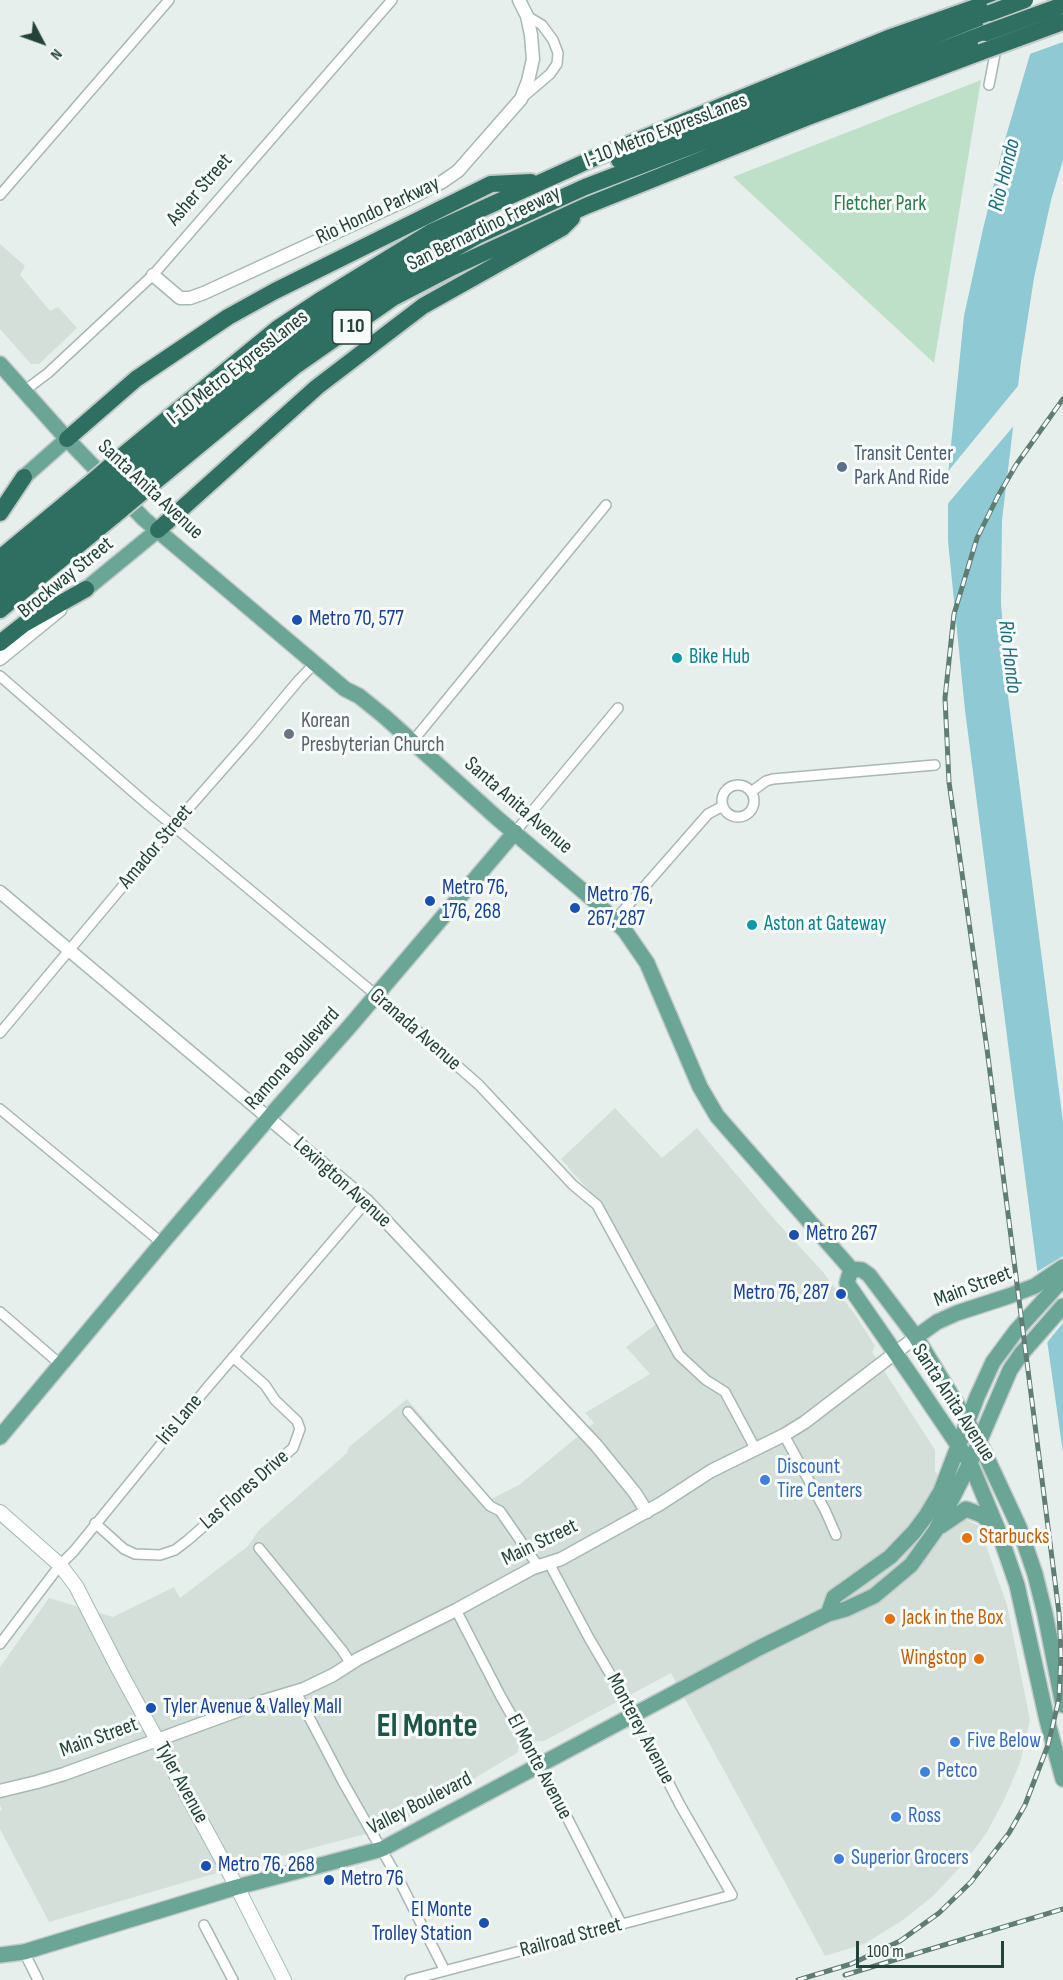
<!DOCTYPE html>
<html>
<head>
<meta charset="utf-8">
<style>
  body { margin:0 }
  #map { position:relative; width:1063px; height:1980px; overflow:hidden; background:#e6efeb; font-family:"Sofia Sans Condensed",sans-serif }
  canvas { display:block }
  .north { position:absolute; left:12px; top:12px; width:60px; height:60px; -webkit-text-stroke:4px #f7fbf9; paint-order:stroke; rotate:131deg; font-size:16px; font-weight:700; line-height:24px; text-align:center; color:#24423a }
  .north::after { content:''; display:block; margin:auto; width:21px; height:27px; background:#24423a; clip-path:polygon(50% 0,100% 100%,50% 72%,0 100%) }
  .scale { position:absolute; left:856px; top:1941px; width:148px; height:27px; box-sizing:border-box; border:3px solid #24423a; border-top:0; padding-left:8px; font-size:18px; line-height:21px; white-space:nowrap; color:#24423a; -webkit-text-stroke:4px #f7fbf9; paint-order:stroke }
</style>
</head>
<body>
<div id="map">
<canvas width="1063" height="1980"></canvas>
<div class="north">N</div>
<div class="scale">100 m</div>
</div>
<script>
const ctx = document.querySelector('canvas').getContext('2d');
ctx.lineJoin = 'round';
function paint(path, color) { ctx.fillStyle = color; ctx.fill(path, 'evenodd'); }
const poly = rows => new Path2D(rows.map(r => 'M' + r).join(''));
function strokePath(path, color, width, dash) { ctx.strokeStyle = color; ctx.lineWidth = width; ctx.lineCap = dash ? 'butt' : 'round'; ctx.setLineDash(dash || []); ctx.stroke(path); }
function write(font, color, halo, rows, align = 'center') {
  ctx.font = font + ' "Sofia Sans Condensed",sans-serif'; ctx.lineWidth = 6; ctx.setLineDash([]); ctx.textBaseline = 'middle'; ctx.strokeStyle = halo; ctx.fillStyle = color; for (const [text, x, y, turn = 0] of rows) {
    ctx.save(); ctx.translate(x, y); ctx.rotate((+turn || 0) * Math.PI / 180); ctx.textAlign = isNaN(turn) ? turn : align; if (halo) ctx.strokeText(text, 0, 0); ctx.fillText(text, 0, 0); ctx.restore();
  }
}
paint(poly([
  [0,244,25,266,20,275,50,311,58,307,77,328,39,364,31,364,0,329],
  [615,1108,662,1158,697,1128,774,1219,823,1272,856,1316,875,1346,872,1352,935,1450,935,1471,967,1520,979,1526,1007,1605,1030,1720,1020,1763,1004,1800,987,1832,965,1862,933,1896,903,1920,864,1944,825,1956,671,1673,544,1741,538,1741,519,1747,517,1753,392,1827,206,1876,49,1922,0,1829,0,1811,2,1810,0,1805,0,1667,49,1598,113,1617,174,1587,180,1598,248,1546,259,1530,347,1453,349,1447,407,1399,491,1499,519,1485,594,1423,585,1413,650,1374,626,1347,663,1319,604,1208,561,1159]
]), '#d4dfda');
paint(poly([
  [981,80,934,363,733,177]
]), '#bfe0c8');
paint(poly([
  [1046,0,1063,0,1063,160,1051,200,1034,278,1021,361,1002,520,1001,603,1008,696,1063,1122,1063,1453,1037,1269,965,710,948,541,948,475,964,316,983,229,1004,143]
]), '#8ec9d4');
paint(poly([
  [1043,0,1063,0,1063,42,1027,55],
  [1022,381,1017,422,945,507,945,475],
  [1063,1256,1063,1323,1045,1345,1035,1273]
]), '#e6efeb');
const minor = poly([
  [989,85,997,44],
  [523,97,550,74,557,64,558,53,553,40,542,25,527,16],
  [0,195,169,0],
  [24,391,48,373,153,275,392,0],
  [0,676,147,804,388,1005,479,1085,573,1185,597,1205,679,1355,706,1380,725,1392,755,1448],
  [412,742,606,505],
  '722 801a16 16 0 1 1 32 0a16 16 0 1 1-32 0Z',
  [751,792,766,781,773,779,935,765],
  [515,832,618,708],
  [615,920,708,814,723,806],
  [0,1033,173,826,252,736,298,681,315,663],
  [0,1109,162,1243],
  [0,1312,60,1364],
  [408,1412,490,1506,500,1511,538,1566],
  [784,1435,825,1510,836,1535],
  [95,1523,124,1549,135,1554,160,1555,175,1550,188,1540,293,1448,300,1429,297,1421,275,1400,265,1385,233,1357],
  [259,1548,342,1650,351,1664],
  [456,1610,500,1695,548,1780,622,1925],
  [0,1644,60,1565,74,1551,206,1389,367,1201],
  [296,1692,342,1780,400,1882,445,1971],
  [204,1925,233,1980],
  [24,1952,38,1980],
  [410,1980,732,1895,680,1805,634,1715,589,1638,549,1563]
]);
const tertiary = poly([
  [153,275,180,298,190,298,204,293,406,200,442,182,458,171,521,99,528,81,533,59,531,35,527,16,519,0],
  [0,659,60,610],
  [0,892,367,1201,596,1445,635,1493,647,1512],
  [0,1791,37,1782,64,1774,264,1701,304,1689,333,1675,358,1659,456,1610,533,1568,561,1559,660,1504,711,1471,784,1435,805,1422,916,1337]
]);
const secondary = poly([
  [0,1512,60,1565,76,1586,119,1670,237,1887,284,1980]
]);
const primary = poly([
  [0,364,67,439,144,519,345,689,359,696,385,717,497,818,596,902,625,931,647,963,700,1087,717,1116,851,1269,862,1270,869,1275,916,1337,979,1441,1019,1527,1035,1574,1045,1614,1063,1705],
  [24,477,67,439],
  [86,589,158,530],
  [851,1269,847,1283,914,1380,970,1463,976,1477,998,1530,1017,1585,1047,1720,1063,1779],
  [916,1337,937,1322,957,1313,1009,1296,1035,1286,1063,1267],
  [0,1437,162,1243,278,1107,350,1026,515,832],
  [941,1526,966,1509,982,1515,995,1527],
  [828,1614,834,1597,890,1557,914,1532,926,1516,941,1491,977,1397,993,1362,1016,1331,1063,1279],
  [0,1955,24,1952,237,1887,382,1849,759,1648,828,1614,846,1609,874,1596,911,1565,936,1530,970,1463,1010,1370,1021,1354,1063,1306]
]);
const motorway = poly([
  [619,160,989,14],
  [67,439,136,379,228,317,275,291,491,184,531,182],
  [117,460,278,328,322,299,431,232,592,159,891,37,996,0],
  [126,470,203,404,289,337,386,273,470,226],
  [135,480,252,382,320,331,398,281,477,236,585,187,986,33],
  [145,490,294,367,393,298,451,268,586,206,808,117,981,52],
  [0,513,24,477],
  [158,530,317,387,368,348,423,306,562,228,572,218],
  [0,558,88,485],
  [0,576,97,495],
  [0,592,105,504],
  [0,610,115,515],
  [0,643,24,624,86,589]
]);
strokePath(minor, '#a8b8b2', 12);
strokePath(tertiary, '#a8b8b2', 15);
strokePath(secondary, '#a4bbb3', 16);
strokePath(primary, '#c2cac8', 18);
strokePath(motorway, '#c2cac8', 20);
strokePath(minor, '#fff', 9);
strokePath(tertiary, '#fff', 12);
strokePath(secondary, '#fff', 14);
strokePath(primary, '#6aa596', 15);
strokePath(motorway, '#2f6f62', 16);
const rail = poly([
  [845,1975,1063,1909],
  [798,1980,851,1964,900,1941,939,1913,971,1882,1009,1833,1025,1805,1048,1745,1059,1699,1061,1653,1059,1613,987,1049,949,782,945,698,954,614,977,538,998,496,1016,465,1063,399]
]);
strokePath(rail, '#5f7d75', 5);
strokePath(rail, '#f7fbf9', 3, [9]);
const motorwayBridge = poly([
  [990,13,1025,0],
  [986,33,1063,5],
  [981,52,1063,22],
  [88,485,117,460],
  [97,495,126,470],
  [105,504,135,480],
  [115,515,145,490]
]);
strokePath(motorwayBridge, '#c2cac8', 20, []);
strokePath(motorwayBridge, '#2f6f62', 16);
for (const [x, y, r, color] of [
  [842,467,6,"#5c6f8a"],
  [297,620,6,"#1a4fb4"],
  [677,658,6,"#0f9aa8"],
  [289,734,6,"#6b7280"],
  [430,901,6,"#1a4fb4"],
  [575,908,6,"#1a4fb4"],
  [752,925,6,"#0f9aa8"],
  [794,1235,6,"#1a4fb4"],
  [841,1294,6,"#1a4fb4"],
  [765,1480,6,"#3f7fe0"],
  [967,1538,6,"#e8710a"],
  [890,1619,6,"#e8710a"],
  [979,1659,6,"#e8710a"],
  [151,1708,6,"#1a4fb4"],
  [955,1742,6,"#3f7fe0"],
  [925,1772,6,"#3f7fe0"],
  [896,1817,6,"#3f7fe0"],
  [839,1859,6,"#3f7fe0"],
  [206,1866,6,"#1a4fb4"],
  [329,1880,6,"#1a4fb4"],
  [484,1923,6,"#1a4fb4"]
]) { const dot = new Path2D(); dot.arc(x, y, r, 0, 2 * Math.PI); ctx.fillStyle = color; ctx.fill(dot); strokePath(dot, '#f7fbf9', 2); }
for (const [x, y, w] of [
  [352,327,39]
]) { const box = new Path2D(); box.roundRect(x - w / 2, y - 17, w, 34, 4.5); ctx.fillStyle = '#f7fbf9'; ctx.fill(box); strokePath(box, '#24423a', 1.5); }
write('bold 20px', '#24423a', null, [
  ["I 10",352,327]
]);
write('21px', '#24423a', '#f7fbf9', [
  ["I-10 Metro ExpressLanes",666,131,-21],
  ["Asher Street",200,190,-49],
  ["Rio Hondo Parkway",378,211,-25],
  ["San Bernardino Freeway",484,229,-26],
  ["I-10 Metro ExpressLanes",238,368,-38],
  ["Santa Anita Avenue",150,490,43],
  ["Brockway Street",66,578,-39],
  ["Santa Anita Avenue",518,806,41],
  ["Amador Street",156,847,-50],
  ["Granada Avenue",415,1030,41],
  ["Ramona Boulevard",293,1059,-48],
  ["Lexington Avenue",342,1183,42],
  ["Main Street",973,1287,-21],
  ["Santa Anita Avenue",953,1403,57],
  ["Iris Lane",180,1420,-50],
  ["Las Flores Drive",245,1490,-41],
  ["Main Street",540,1543,-26],
  ["Monterey Avenue",640,1729,62],
  ["Main Street",99,1738,-20],
  ["El Monte Avenue",539,1767,62],
  ["Tyler Avenue",181,1783,61],
  ["Valley Boulevard",420,1804,-27],
  ["Railroad Street",571,1938,-15]
]);
write('21px', '#2d7a4b', '#f7fbf9', [
  ["Fletcher Park",880,205]
]);
write('21px', '#4e5e75', '#f7fbf9', [
  ["Transit Center",854,455],
  ["Park And Ride",854,479]
], 'left');
write('21px', '#164399', '#f7fbf9', [
  ["Metro 70, 577",309,620],
  ["Metro 76,",442,889],
  ["176, 268",442,913],
  ["Metro 76,",587,896],
  ["267, 287",587,920],
  ["Metro 267",806,1235],
  ["Metro 76, 287",829,1294,"right"],
  ["Tyler Avenue & Valley Mall",163,1708],
  ["Metro 76, 268",218,1866],
  ["Metro 76",341,1880],
  ["El Monte",472,1911,"right"],
  ["Trolley Station",472,1935,"right"]
], 'left');
write('21px', '#0d838f', '#f7fbf9', [
  ["Bike Hub",689,658],
  ["Aston at Gateway",764,925]
], 'left');
write('21px', '#5b616d', '#f7fbf9', [
  ["Korean",301,722],
  ["Presbyterian Church",301,746]
], 'left');
write('21px', '#366cbe', '#f7fbf9', [
  ["Discount",777,1468],
  ["Tire Centers",777,1492],
  ["Five Below",967,1742],
  ["Petco",937,1772],
  ["Ross",908,1817],
  ["Superior Grocers",851,1859]
], 'left');
write('21px', '#c56008', '#f7fbf9', [
  ["Starbucks",979,1538],
  ["Jack in the Box",902,1619],
  ["Wingstop",967,1659,"right"]
], 'left');
write('italic 22px', '#1c6f80', '#f7fbf9', [
  ["Rio Hondo",1005,175,-76],
  ["Rio Hondo",1009,657,83]
]);
write('bold 33px', '#1f5548', '#f7fbf9', [
  ["El Monte",427,1728]
]);
</script>
</body>
</html>
